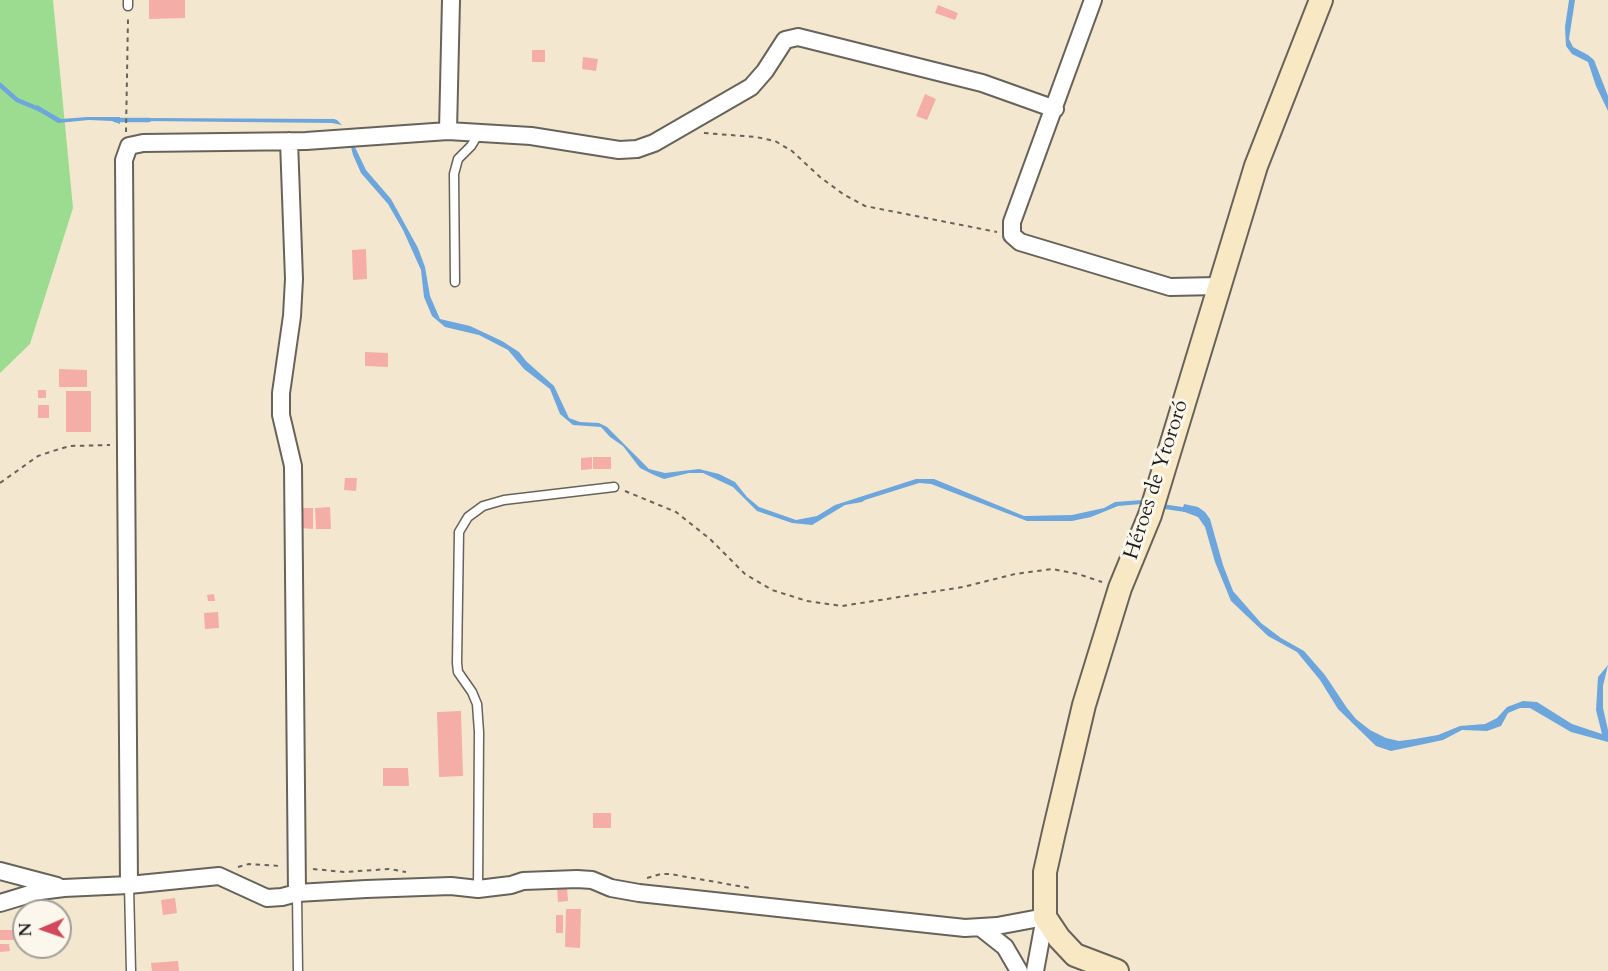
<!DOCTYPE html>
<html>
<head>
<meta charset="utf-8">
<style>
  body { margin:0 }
  #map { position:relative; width:1608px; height:971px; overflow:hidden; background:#f3e8cf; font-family:Cardo,serif }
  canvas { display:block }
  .north { position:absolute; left:12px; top:899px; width:60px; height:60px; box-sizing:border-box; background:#fbf7ec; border:2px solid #a29f99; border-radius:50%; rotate:268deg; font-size:16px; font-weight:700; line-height:24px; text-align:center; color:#1c1c1c }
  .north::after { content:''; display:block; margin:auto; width:21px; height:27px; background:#d1495b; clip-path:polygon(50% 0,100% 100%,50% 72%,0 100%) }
</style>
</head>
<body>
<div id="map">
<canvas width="1608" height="971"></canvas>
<div class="north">N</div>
</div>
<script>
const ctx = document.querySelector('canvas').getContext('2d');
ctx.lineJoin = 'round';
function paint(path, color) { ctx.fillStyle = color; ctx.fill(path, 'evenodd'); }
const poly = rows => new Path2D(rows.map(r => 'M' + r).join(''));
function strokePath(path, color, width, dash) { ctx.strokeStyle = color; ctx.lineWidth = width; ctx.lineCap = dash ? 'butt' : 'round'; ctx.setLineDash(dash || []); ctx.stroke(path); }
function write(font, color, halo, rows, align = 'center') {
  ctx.font = font + ' Cardo,serif'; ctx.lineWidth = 6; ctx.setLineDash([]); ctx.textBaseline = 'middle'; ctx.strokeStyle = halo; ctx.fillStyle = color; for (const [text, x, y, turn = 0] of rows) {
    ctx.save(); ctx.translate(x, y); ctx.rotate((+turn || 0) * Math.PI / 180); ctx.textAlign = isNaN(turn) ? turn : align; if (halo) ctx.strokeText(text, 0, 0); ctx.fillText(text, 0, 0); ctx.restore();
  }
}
paint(poly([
  [0,0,53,0,73,208,30,344,0,373]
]), '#9cdc91');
paint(poly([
  [1569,0,1575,0,1569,39,1573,47,1588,55,1594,60,1608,96,1608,111,1596,86,1588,62,1572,54,1566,46,1565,27],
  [37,105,61,119,87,117,120,117,120,124,112,121,89,120,58,123,35,109],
  [144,118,334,119,337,120,342,125,332,123,144,121],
  [350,143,353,143,366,170,391,199,418,248,425,267,430,296,440,319,470,326,502,341,519,352,526,361,554,386,569,418,580,422,599,423,607,427,649,469,665,473,699,469,719,474,735,482,747,497,759,507,796,520,817,516,835,505,916,479,934,479,1024,516,1072,515,1104,508,1115,502,1143,500,1141,504,1118,506,1091,517,1072,521,1027,521,931,484,919,483,865,500,862,502,845,505,812,525,792,523,757,511,733,487,703,473,689,473,664,479,654,475,640,468,623,446,610,437,601,427,573,425,560,414,550,389,524,369,508,350,479,335,445,327,432,316,424,297,421,270,403,230,388,204,361,173,353,155],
  [1184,504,1198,507,1205,512,1210,519,1223,565,1233,591,1261,623,1281,638,1304,651,1325,675,1347,708,1356,719,1370,730,1386,738,1399,741,1415,739,1438,735,1460,726,1485,724,1497,718,1507,707,1523,701,1537,702,1572,724,1602,734,1596,710,1598,677,1608,665,1603,686,1603,708,1608,730,1608,742,1571,732,1530,708,1520,708,1508,713,1501,726,1487,731,1462,730,1443,740,1391,751,1376,746,1338,709,1320,680,1297,652,1268,636,1231,601,1215,562,1205,527,1198,517,1182,511]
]), '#6da6dc');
strokePath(poly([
  [0,85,17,100,41,110],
  [115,120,149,120],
  [1160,506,1187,510]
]), '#6da6dc', 4.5);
paint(poly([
  [149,0,185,0,185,18,149,19],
  [938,5,958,13,955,20,935,13],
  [532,50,545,50,545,62,532,62],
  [583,57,598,59,596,71,582,69],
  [925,94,936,99,927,120,916,116],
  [366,249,367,279,353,280,352,250],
  [365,352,388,353,388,367,365,366],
  [59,369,87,370,87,387,59,387],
  [38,390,46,390,46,398,38,398],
  [66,391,91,391,91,432,66,432],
  [38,405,49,405,49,418,38,418],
  [592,457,592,469,581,470,581,458],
  [593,457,611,457,611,469,593,469],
  [345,478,357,478,356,491,344,490],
  [330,507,331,529,316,529,315,508],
  [302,508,313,508,313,529,302,528],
  [214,594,215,601,208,601,207,595],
  [218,612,219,628,205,629,204,613],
  [461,711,463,776,439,777,437,712],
  [383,768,408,768,409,786,383,786],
  [593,813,611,813,611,828,593,828],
  [567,887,568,901,558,902,557,888],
  [175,898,177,913,163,915,161,900],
  [566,909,581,909,580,948,565,947],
  [556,915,563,915,563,933,556,933],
  [19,928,24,928,24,936,18,936],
  [0,930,15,930,15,940,0,940],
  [0,944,9,944,10,951,0,952],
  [178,961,179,971,152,971,151,963]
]), '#f4ada7');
const service = poly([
  [128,6,128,0],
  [455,282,454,174,458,159,471,146,479,133],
  [129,885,131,971],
  [478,889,479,732,477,704,472,692,458,672,457,663,459,532,468,517,483,506,504,500,614,487],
  [297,893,298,971]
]);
const minor = poly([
  [1093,0,1012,222,1012,235,1020,242,1170,287,1218,286],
  [448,131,451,0],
  [289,141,294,279,292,316,281,393,281,415,293,466,297,893],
  [0,871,57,886],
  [129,885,124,160,129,146,143,143,306,141,448,131,531,136,619,150,637,149,654,143,751,87,765,71,785,40,798,37,982,83,1055,109],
  [0,903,40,891,64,888,129,885,219,876,267,898,282,897,297,893,366,889,451,886,478,889,511,885,523,881,577,879,592,880,611,888,639,893,965,928,997,926,1045,917,1035,971],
  [981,928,1005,947,1019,971]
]);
const secondary = poly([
  [1117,971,1075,955,1059,938,1045,917,1045,872,1054,832,1084,705,1120,588,1150,515,1256,166,1321,0]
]);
strokePath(service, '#67635b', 11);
strokePath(minor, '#67635b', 20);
strokePath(secondary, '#67635b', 26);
strokePath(poly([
  [126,132,128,18],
  [704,133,756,137,775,141,792,151,820,177,843,194,865,206,997,232],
  [0,483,38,456,53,451,70,446,110,445],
  [625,491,676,512,710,539,745,574,772,590,807,601,842,606,963,587,1015,574,1052,569,1078,574,1102,582],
  [238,867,249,864,280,866],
  [313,869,344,872,389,869,406,872],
  [647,878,661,874,670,874,750,888]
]), '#67635b', 2, [4.5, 4.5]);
strokePath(service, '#fff', 8);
strokePath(minor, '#fff', 16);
strokePath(secondary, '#f8e8c3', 22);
write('21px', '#1c1c1c', '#fbf7ec', [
  ["Héroes de Ytororó",1157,480,-72]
]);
</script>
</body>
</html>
